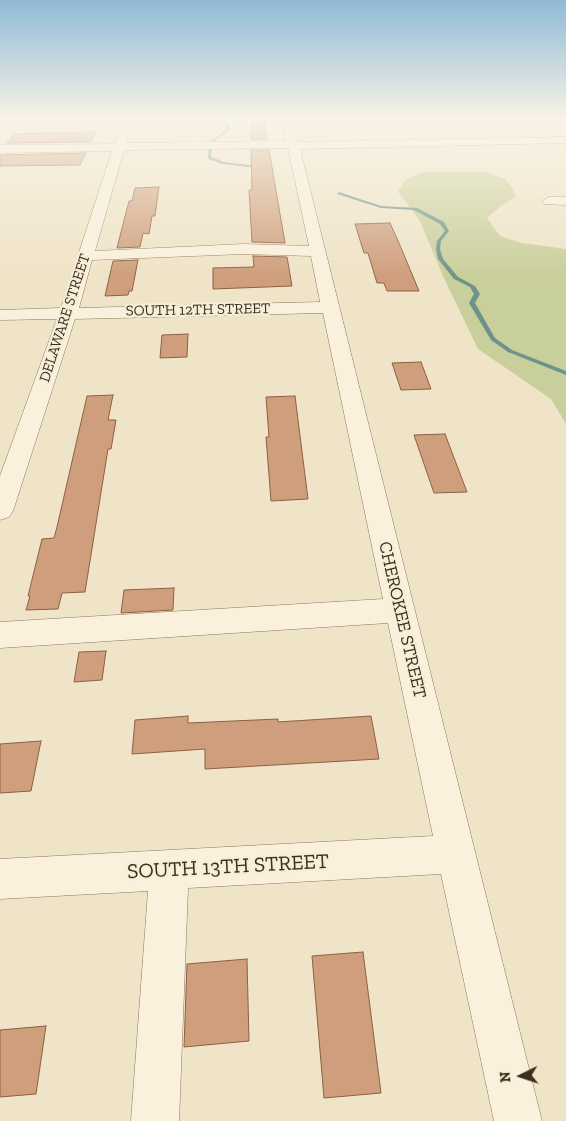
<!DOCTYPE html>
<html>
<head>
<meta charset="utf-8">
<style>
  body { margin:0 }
  #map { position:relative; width:566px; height:1121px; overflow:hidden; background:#f0e4c8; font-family:"Zilla Slab",serif }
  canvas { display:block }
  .north { position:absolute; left:496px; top:1051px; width:50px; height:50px; -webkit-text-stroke:4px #f7eed8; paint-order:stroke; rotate:266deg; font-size:14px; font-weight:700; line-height:20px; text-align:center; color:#3d2e20 }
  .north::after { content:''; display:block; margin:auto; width:18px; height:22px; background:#3d2e20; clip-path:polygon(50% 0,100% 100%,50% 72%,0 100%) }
</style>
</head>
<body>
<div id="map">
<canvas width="566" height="1121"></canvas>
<div class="north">N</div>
</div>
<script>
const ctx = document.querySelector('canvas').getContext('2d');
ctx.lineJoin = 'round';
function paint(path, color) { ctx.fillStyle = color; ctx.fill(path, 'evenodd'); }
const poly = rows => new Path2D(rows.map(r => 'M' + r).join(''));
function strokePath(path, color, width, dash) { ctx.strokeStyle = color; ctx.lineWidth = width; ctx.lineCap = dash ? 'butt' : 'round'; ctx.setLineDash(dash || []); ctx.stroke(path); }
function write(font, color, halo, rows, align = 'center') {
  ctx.font = font + ' "Zilla Slab",serif'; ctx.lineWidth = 4.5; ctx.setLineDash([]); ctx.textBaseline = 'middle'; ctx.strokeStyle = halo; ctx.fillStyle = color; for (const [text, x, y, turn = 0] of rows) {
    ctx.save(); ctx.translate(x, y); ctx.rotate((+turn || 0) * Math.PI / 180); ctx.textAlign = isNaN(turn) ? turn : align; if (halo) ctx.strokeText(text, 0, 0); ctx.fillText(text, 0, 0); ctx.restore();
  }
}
paint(poly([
  [424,172,487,172,505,179,513,189,516,197,502,205,487,218,500,236,522,243,566,249,566,424,551,399,478,349,443,276,420,221,398,192,406,179]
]), '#c9cf9b');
paint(poly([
  [222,119,226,119,231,129,213,142,211,157,224,162,273,168,274,170,223,164,208,159,209,142,227,129,222,119],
  [339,192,381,206,417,208,444,222,449,231,441,241,440,249,443,259,458,277,475,286,480,294,475,303,495,338,512,350,566,371,566,375,508,352,491,340,469,303,474,294,470,287,454,279,438,259,436,249,437,241,445,231,440,224,414,210,381,208,337,194,339,192]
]), '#6f938a');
const building = poly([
  [264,121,267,139,251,140,251,122,264,121],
  [95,132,91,142,7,143,14,134,95,132],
  [251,150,269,150,285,243,252,242,249,190,252,190,251,150],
  [86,153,80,165,0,166,0,155,86,153],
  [159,187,155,216,152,216,149,234,143,233,140,247,117,248,129,201,132,201,135,188,159,187],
  [390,223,399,243,419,291,387,291,384,283,377,283,368,253,364,253,355,224,390,223],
  [253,256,287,257,292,286,213,289,213,268,254,267,253,256],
  [138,260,132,291,129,291,128,295,105,296,113,261,138,260],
  [188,334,187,357,160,358,162,335,188,334],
  [421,362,431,389,401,390,392,363,421,362],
  [113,395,108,420,116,420,111,449,108,449,85,592,62,593,58,609,26,610,30,596,28,596,42,539,54,538,57,527,87,396,113,395],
  [295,396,308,499,271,501,266,437,269,437,266,397,295,396],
  [445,434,467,492,434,493,414,435,445,434],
  [174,588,173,610,121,613,124,590,174,588],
  [106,651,102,680,74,682,79,652,106,651],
  [188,716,188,723,278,719,278,722,371,716,379,759,205,769,205,749,132,754,135,720,188,716],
  [41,741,31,791,0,793,0,744,41,741],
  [363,952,381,1093,324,1098,312,956,363,952],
  [247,959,249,1041,184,1047,187,964,247,959],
  [46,1026,36,1094,0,1097,0,1030,46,1026]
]);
paint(building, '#cf9f7d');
strokePath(building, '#8d5f41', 1);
const minor = poly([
  [0,119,7,119,0,124,0,119],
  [282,119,292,119,293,122,416,119,466,119,467,121,462,124,295,128,298,142,566,137,566,143,300,149,542,1121,494,1121,441,874,188,888,179,1121,131,1121,148,891,0,899,0,859,433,836,388,623,0,648,0,622,383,599,323,313,75,319,13,511,9,517,0,520,0,476,57,319,0,320,0,310,61,308,112,151,0,153,0,145,115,144,123,124,128,121,133,124,126,143,286,141,282,119],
  [288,148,309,246,244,244,95,251,124,150,288,148],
  [244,254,311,256,320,302,79,308,92,260,244,254],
  [549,197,566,197,566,205,544,204,542,201,549,197]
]);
strokePath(minor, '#8d765c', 1);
paint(minor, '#faf1dc');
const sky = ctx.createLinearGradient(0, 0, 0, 276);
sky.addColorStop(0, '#8fbad6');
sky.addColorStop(0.43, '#f8f3e6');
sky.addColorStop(1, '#f8f3e600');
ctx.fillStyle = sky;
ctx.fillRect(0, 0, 566, 276);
write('15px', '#3d2e20', '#f7eed8', [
  ["SOUTH 12TH STREET",198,310,-1],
  ["DELAWARE STREET",65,318,-72]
]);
write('18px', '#3d2e20', '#f7eed8', [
  ["CHEROKEE STREET",402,620,77]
]);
write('21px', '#3d2e20', '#f7eed8', [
  ["SOUTH 13TH STREET",228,867,-3]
]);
</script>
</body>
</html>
